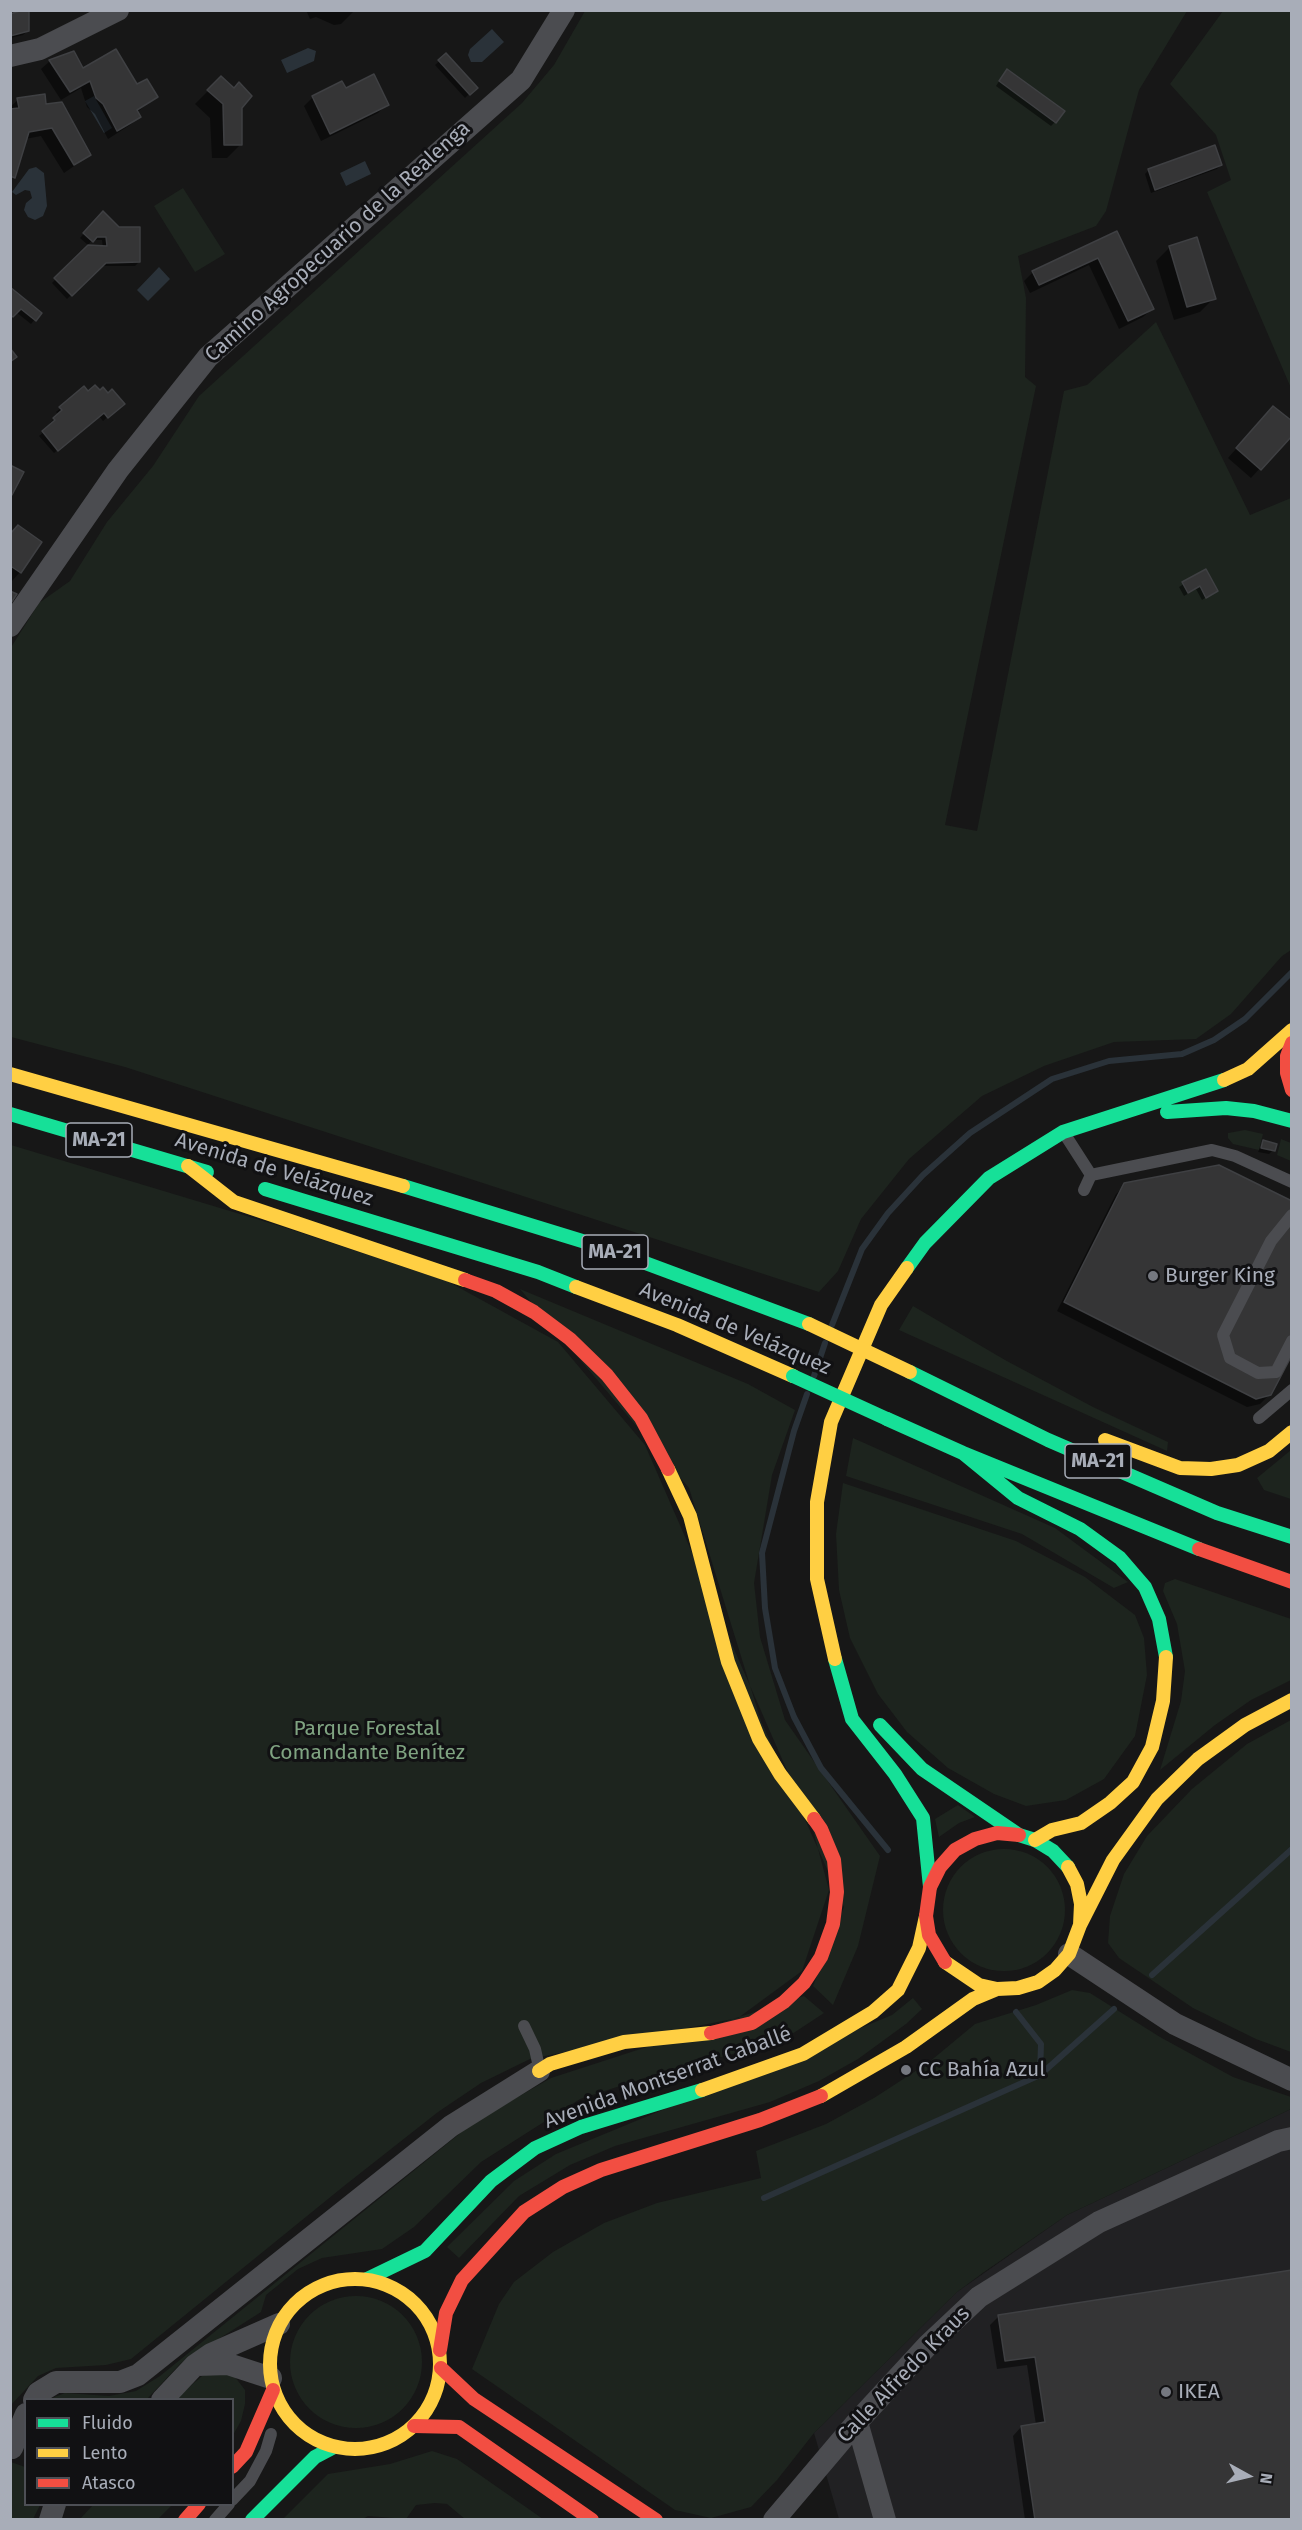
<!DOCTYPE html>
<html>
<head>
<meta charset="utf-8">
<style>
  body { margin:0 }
  #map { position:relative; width:1302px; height:2530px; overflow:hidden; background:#171717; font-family:"Fira Sans",sans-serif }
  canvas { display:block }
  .frame { position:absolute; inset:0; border:12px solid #a8adb8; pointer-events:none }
  .legend { position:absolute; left:24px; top:2398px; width:210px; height:108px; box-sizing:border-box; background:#111113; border:2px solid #4d4f55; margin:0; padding:8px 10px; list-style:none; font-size:18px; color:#a8adb8 }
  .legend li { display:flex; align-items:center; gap:12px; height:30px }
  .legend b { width:30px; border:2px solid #4d4f55 }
  .north { position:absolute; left:1218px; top:2446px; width:60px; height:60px; -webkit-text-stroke:4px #111113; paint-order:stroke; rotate:98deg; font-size:16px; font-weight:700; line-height:24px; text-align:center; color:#a8adb8 }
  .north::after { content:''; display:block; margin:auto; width:21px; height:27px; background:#a8adb8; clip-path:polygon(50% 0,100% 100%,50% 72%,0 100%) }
</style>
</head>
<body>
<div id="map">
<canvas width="1302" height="2530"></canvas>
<div class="frame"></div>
<ul class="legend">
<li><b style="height:8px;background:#16e098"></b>Fluido</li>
<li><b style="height:8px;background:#ffcf43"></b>Lento</li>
<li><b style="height:8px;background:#f24e42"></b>Atasco</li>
</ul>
<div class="north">N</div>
</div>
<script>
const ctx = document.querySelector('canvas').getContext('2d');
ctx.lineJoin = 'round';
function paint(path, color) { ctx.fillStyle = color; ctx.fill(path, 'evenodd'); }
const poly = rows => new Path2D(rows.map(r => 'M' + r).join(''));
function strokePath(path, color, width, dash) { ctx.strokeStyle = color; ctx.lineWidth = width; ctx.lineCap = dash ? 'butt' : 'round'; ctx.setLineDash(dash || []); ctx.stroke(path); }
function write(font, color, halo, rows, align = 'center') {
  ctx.font = font + ' "Fira Sans",sans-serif'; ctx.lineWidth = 6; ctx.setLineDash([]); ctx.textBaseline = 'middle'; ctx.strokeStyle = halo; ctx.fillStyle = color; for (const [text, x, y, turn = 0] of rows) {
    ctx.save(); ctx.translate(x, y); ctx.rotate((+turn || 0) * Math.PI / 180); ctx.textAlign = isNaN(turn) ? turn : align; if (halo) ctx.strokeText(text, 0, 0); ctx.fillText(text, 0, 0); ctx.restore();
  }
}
paint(poly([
  [1291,2109,1291,2519,839,2519,814,2433,957,2292,1067,2215]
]), '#212123');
paint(poly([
  [585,11,1187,11,1139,90,1106,211,1096,226,1018,256,1026,298,1025,377,1036,386,945,825,977,831,1064,391,1087,385,1156,322,1250,515,1291,498,1291,950,1282,956,1231,1014,1196,1039,1114,1042,1044,1066,982,1096,909,1159,861,1219,838,1271,819,1292,125,1067,11,1037,10,649,39,603,70,581,107,522,153,466,199,396,522,103,554,65],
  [1223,11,1291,11,1291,388,1207,192,1231,180,1216,135,1170,84],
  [183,188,225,254,195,272,154,206],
  [1245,1130,1263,1134,1259,1150,1233,1144,1228,1138,1228,1133],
  [1281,1139,1291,1143,1291,1161,1277,1155],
  [11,1145,283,1227,447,1281,558,1342,645,1445,813,1830,829,1890,802,1971,738,2018,530,2059,481,2083,438,2112,344,2186,131,2359,106,2365,56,2368,38,2376,11,2405],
  [520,1289,748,1384,795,1410,772,1475,754,1583,760,1637,785,1720,880,1856,858,1946,833,2005,813,1986,844,1907,761,1721,689,1488],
  [913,1306,1005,1360,1093,1407,1168,1442,1167,1451,899,1330],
  [853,1438,1055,1528,1128,1582,1114,1588,1022,1534,846,1476],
  [1291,1450,1291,1499,1264,1490,1257,1478],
  [843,1483,1016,1541,1085,1577,1135,1615,1144,1638,1147,1675,1135,1736,1104,1779,1066,1800,1026,1806,994,1794,948,1768,907,1732,878,1694,850,1638,839,1590,836,1534],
  [1175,1579,1291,1619,1291,1680,1251,1700,1215,1725,1160,1770,1181,1701,1185,1671,1177,1624,1163,1591,1165,1583],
  [1291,1720,1291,2052,1256,2039,1193,2008,1119,1958,1108,1943,1110,1916,1124,1874,1147,1836,1192,1789,1247,1744],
  [958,1805,975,1817,959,1823,939,1837,935,1819],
  '943 1910a61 61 0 1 1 122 0a61 61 0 1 1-122 0Z',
  [1072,1990,1090,1993,1160,2037,1233,2077,1291,2097,1291,2109,1067,2215,984,2272,957,2292,814,2433,777,2480,751,2507,711,2518,675,2510,472,2369,499,2304,514,2282,553,2252,604,2223,657,2203,761,2178,756,2151,826,2124,874,2098,928,2063,975,2024,1036,2005],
  [804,1996,824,2013,792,2034,744,2051,660,2073,580,2099,481,2162,414,2227,382,2249,322,2258,298,2269,266,2295,261,2312,181,2363,147,2399,52,2398,65,2393,109,2396,136,2391,160,2376,474,2122,551,2078],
  [913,1998,922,2009,906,2024,858,2059,819,2081,770,2102,615,2146,570,2165,519,2196,459,2258,447,2247,514,2181,556,2154,892,2015],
  '290 2362a66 66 0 1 1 132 0a66 66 0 1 1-132 0Z',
  [220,2371,235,2377,245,2390,245,2404,241,2421,233,2435,232,2400,174,2400,202,2376],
  [432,2451,457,2459,543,2519,465,2519,447,2504,435,2503,416,2505,406,2519,368,2516,361,2520,283,2519,328,2474,390,2464],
  [11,2462,25,2467,26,2504,40,2505,33,2519,11,2519],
  [93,2505,93,2504,172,2505,158,2519,80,2519]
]), '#1d241e');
paint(poly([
  [492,29,504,42,482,62,471,62,468,55,470,49],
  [308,48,316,51,314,61,287,73,281,60],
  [94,96,112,128,104,133,85,101],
  [365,161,371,174,346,186,340,173],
  [36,167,44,173,47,206,43,216,35,220,28,217,24,210,26,203,32,198,30,191,25,190,16,195,12,192,29,169],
  [159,267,170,279,148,301,137,290]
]), '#2a3239');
paint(poly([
  [306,10,355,10,341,24,334,25,316,17,310,19],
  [10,16,28,30,23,35,10,38],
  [446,55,475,88,465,98,435,65],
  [50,61,82,70,156,97,136,113,139,117,130,125,108,139,95,114,87,107,81,88,61,100,41,69],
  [1003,75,1055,122,1051,126,996,86],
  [221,78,240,108,241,144,227,158,212,158,210,118,195,104],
  [345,90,387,104,378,113,321,141,304,106,313,97],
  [18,100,45,106,90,155,64,173,41,136,25,139,10,180,10,107],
  [1221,165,1217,169,1151,193,1145,174,1149,170],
  [103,213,139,262,135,266,100,266,67,299,52,283,89,246,103,248,102,240,92,240,88,245,80,238],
  [1117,233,1152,309,1143,317,1119,329,1089,265,1030,293,1024,281,1033,272],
  [1170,247,1214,298,1200,312,1174,320,1156,261],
  [10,289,40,313,31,324,16,312,10,317],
  [84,388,88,393,100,393,123,403,103,421,99,416,54,453,39,436,52,425,50,423,59,415,56,412],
  [1265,416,1292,433,1251,478,1228,458],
  [10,535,20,572,12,581,10,580],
  [1205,571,1216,591,1202,600,1196,589,1184,596,1179,587],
  [1263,1142,1273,1150,1269,1154,1258,1152],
  [1125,1185,1270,1394,1260,1404,1247,1407,1057,1311,1116,1194],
  [999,2316,1292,2520,1025,2520,1013,2436,1021,2427,1036,2425,1027,2365,997,2369,990,2325]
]), '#0007');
strokePath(poly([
  [832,1325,862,1249,888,1213,923,1175,970,1133,1052,1079,1109,1061,1182,1054,1214,1040,1245,1019,1292,972],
  [814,1376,825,1343],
  [807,1394,794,1431,762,1553,765,1608,775,1668,794,1717,821,1768,888,1850],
  [1152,1975,1292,1849],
  [1016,2012,1041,2044,1040,2075],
  [764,2198,1040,2075,1114,2009]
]), '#2a3239', 6);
const building = poly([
  [23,10,29,10,29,31,10,36,10,14,23,10],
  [116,49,137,84,147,79,158,97,137,110,141,117,117,131,103,104,96,98,90,81,70,92,49,60,74,51,83,68,116,49],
  [446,53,478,88,470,95,438,60,446,53],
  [1007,69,1065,111,1056,123,999,81,1007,69],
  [374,74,389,105,330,134,312,96,342,81,346,88,374,74],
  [221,76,234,88,239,82,252,96,242,108,242,145,224,145,223,104,207,90,221,76],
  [45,94,46,104,62,102,91,155,74,165,52,128,29,132,15,178,10,176,10,109,19,108,17,98,45,94],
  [1215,145,1222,165,1155,190,1148,169,1215,145],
  [103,211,119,227,140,227,140,262,106,263,72,296,54,278,88,245,107,246,106,237,97,237,93,242,83,233,103,211],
  [1117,231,1154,309,1128,321,1098,258,1039,285,1032,271,1117,231],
  [1197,237,1216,299,1187,307,1169,246,1197,237],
  [10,287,42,313,36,321,21,309,13,317,10,315,10,287],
  [10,348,17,357,10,362,10,348],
  [95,385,100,390,103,387,108,393,112,389,125,404,108,418,104,413,58,451,42,431,55,420,53,418,62,410,59,407,84,386,88,391,95,385],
  [1273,406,1292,421,1292,436,1261,470,1236,448,1273,406],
  [10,465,24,472,12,495,10,494,10,465],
  [18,525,42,542,21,573,12,567,10,569,10,534,18,525],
  [1206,569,1218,591,1206,598,1200,586,1188,593,1182,582,1206,569],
  [10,591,17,594,11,603,10,603,10,591],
  [1263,1140,1277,1144,1275,1151,1261,1148,1263,1140],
  [1219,1165,1292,1201,1292,1355,1271,1395,1256,1399,1064,1302,1124,1183,1219,1165],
  [1292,2270,1292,2520,1035,2520,1021,2426,1045,2422,1035,2357,1005,2361,998,2315,1292,2270]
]);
paint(building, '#353536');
strokePath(building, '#3f4043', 1.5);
strokePath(poly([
  [1064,1133,1091,1175],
  [1091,1175,1212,1150,1235,1156,1292,1182],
  [1084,1190,1091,1175],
  [1292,1215,1271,1241,1223,1335,1230,1358,1258,1373,1276,1372,1292,1341],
  [1259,1418,1292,1390],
  [524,2026,535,2049,539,2067],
  [232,2500,250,2481,266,2451,271,2434],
  [215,2520,229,2504]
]), '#4b4c50', 12);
strokePath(poly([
  [10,56,40,49,118,10],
  [10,626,118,470,208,357,521,80,564,10],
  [1069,1954,1175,2024,1292,2080],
  [197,2365,228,2364,271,2378],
  [34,2400,38,2393,56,2382,120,2382,138,2375,451,2126,539,2071],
  [162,2400,195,2365,211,2354,279,2324],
  [857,2422,885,2520],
  [12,2448,26,2414],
  [50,2520,55,2504],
  [774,2520,857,2422,928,2345,979,2297,1099,2222,1278,2141,1292,2138]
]), '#4b4c50', 22);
strokePath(poly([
  [1167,1112,1226,1108,1254,1111,1292,1121],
  [10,1114,207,1172],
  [403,1186,605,1248,809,1324],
  [265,1189,538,1272,576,1287],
  [907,1268,925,1243,989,1178,1063,1132,1224,1080],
  [910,1372,1048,1440,1217,1513,1292,1537],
  [887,1419,963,1453,1199,1549],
  [963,1453,1018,1498,1080,1529,1120,1558,1145,1587,1159,1619,1166,1657],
  [835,1659,852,1719,895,1774,923,1818,930,1887],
  [880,1725,922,1769,1019,1835,1035,1840,1053,1851,1068,1867],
  [367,2279,425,2251,491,2181,535,2148,581,2127,702,2090],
  [252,2520,315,2457,334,2447]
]), '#16e098', 14);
strokePath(poly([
  [10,1074,403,1186],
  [1224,1080,1248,1069,1292,1030],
  [188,1166,234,1202,465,1280],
  [576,1287,677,1325,793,1376],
  [1105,1440,1180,1468,1211,1469,1238,1465,1269,1451,1292,1432],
  [668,1469,690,1516,728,1662,759,1739,780,1774,814,1819],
  [835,1659,817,1579,817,1502,831,1422,881,1305,907,1268],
  [1035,1840,1052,1830,1081,1823,1110,1803,1133,1782,1152,1747,1163,1701,1166,1657],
  [1080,1925,1113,1860,1157,1799,1198,1759,1245,1725,1292,1700],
  [945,1962,979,1985,997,1989,1018,1988,1038,1982,1055,1970,1069,1954,1080,1925,1081,1904,1077,1884,1068,1867],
  [539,2071,550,2064,624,2042,711,2033],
  [702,2090,803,2054,873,2012,898,1990,919,1948,926,1916],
  [821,2096,906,2047,973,1999,997,1989],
  '270 2364a85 85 0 1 1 170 0a85 85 0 1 1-170 0Z'
]), '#ffcf43', 14);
strokePath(poly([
  [1292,1043,1287,1056,1287,1073,1292,1090],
  [465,1280,496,1291,534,1312,570,1339,607,1375,641,1418,668,1469],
  [1199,1549,1292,1582],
  [945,1962,929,1935,926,1916,930,1887,940,1867,955,1850,975,1839,997,1833,1019,1835],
  [711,2033,752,2023,784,2002,804,1983,821,1957,833,1924,837,1892,834,1860,821,1829,814,1819],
  [440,2350,446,2313,462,2280,524,2212,563,2187,601,2170,760,2120,821,2096],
  [441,2368,474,2399,656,2520],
  [414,2426,459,2427,592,2520],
  [232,2467,246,2452,273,2390],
  [185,2520,199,2504]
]), '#f24e42', 14);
strokePath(poly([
  [793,1376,887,1419]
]), '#16e098', 14);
strokePath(poly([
  [809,1324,910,1372]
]), '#ffcf43', 14);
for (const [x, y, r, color] of [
  [1153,1276,6,"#757880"],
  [906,2070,6,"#757880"],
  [1166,2392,6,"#757880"]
]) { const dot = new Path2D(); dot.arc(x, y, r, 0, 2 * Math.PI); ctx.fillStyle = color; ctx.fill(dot); strokePath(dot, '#111113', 2); }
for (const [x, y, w] of [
  [99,1140,66],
  [615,1252,66],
  [1098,1461,66]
]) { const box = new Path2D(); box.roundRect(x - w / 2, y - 17, w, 34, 4.5); ctx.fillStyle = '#111113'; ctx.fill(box); strokePath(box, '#a8adb8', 1.5); }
write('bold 20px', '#a8adb8', null, [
  ["MA-21",99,1140],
  ["MA-21",615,1252],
  ["MA-21",1098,1461]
]);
write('21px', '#a8adb8', '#111113', [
  ["Camino Agropecuario de la Realenga",338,242,-42],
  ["Avenida de Velázquez",274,1170,17],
  ["Avenida de Velázquez",735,1329,23],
  ["Avenida Montserrat Caballé",668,2078,-20],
  ["Calle Alfredo Kraus",904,2375,-46]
]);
write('21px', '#a8adb8', '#111113', [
  ["Burger King",1165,1276],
  ["CC Bahía Azul",918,2070],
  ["IKEA",1178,2392]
], 'left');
write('21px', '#7fa381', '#111113', [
  ["Parque Forestal",367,1729],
  ["Comandante Benítez",367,1753]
]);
</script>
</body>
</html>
